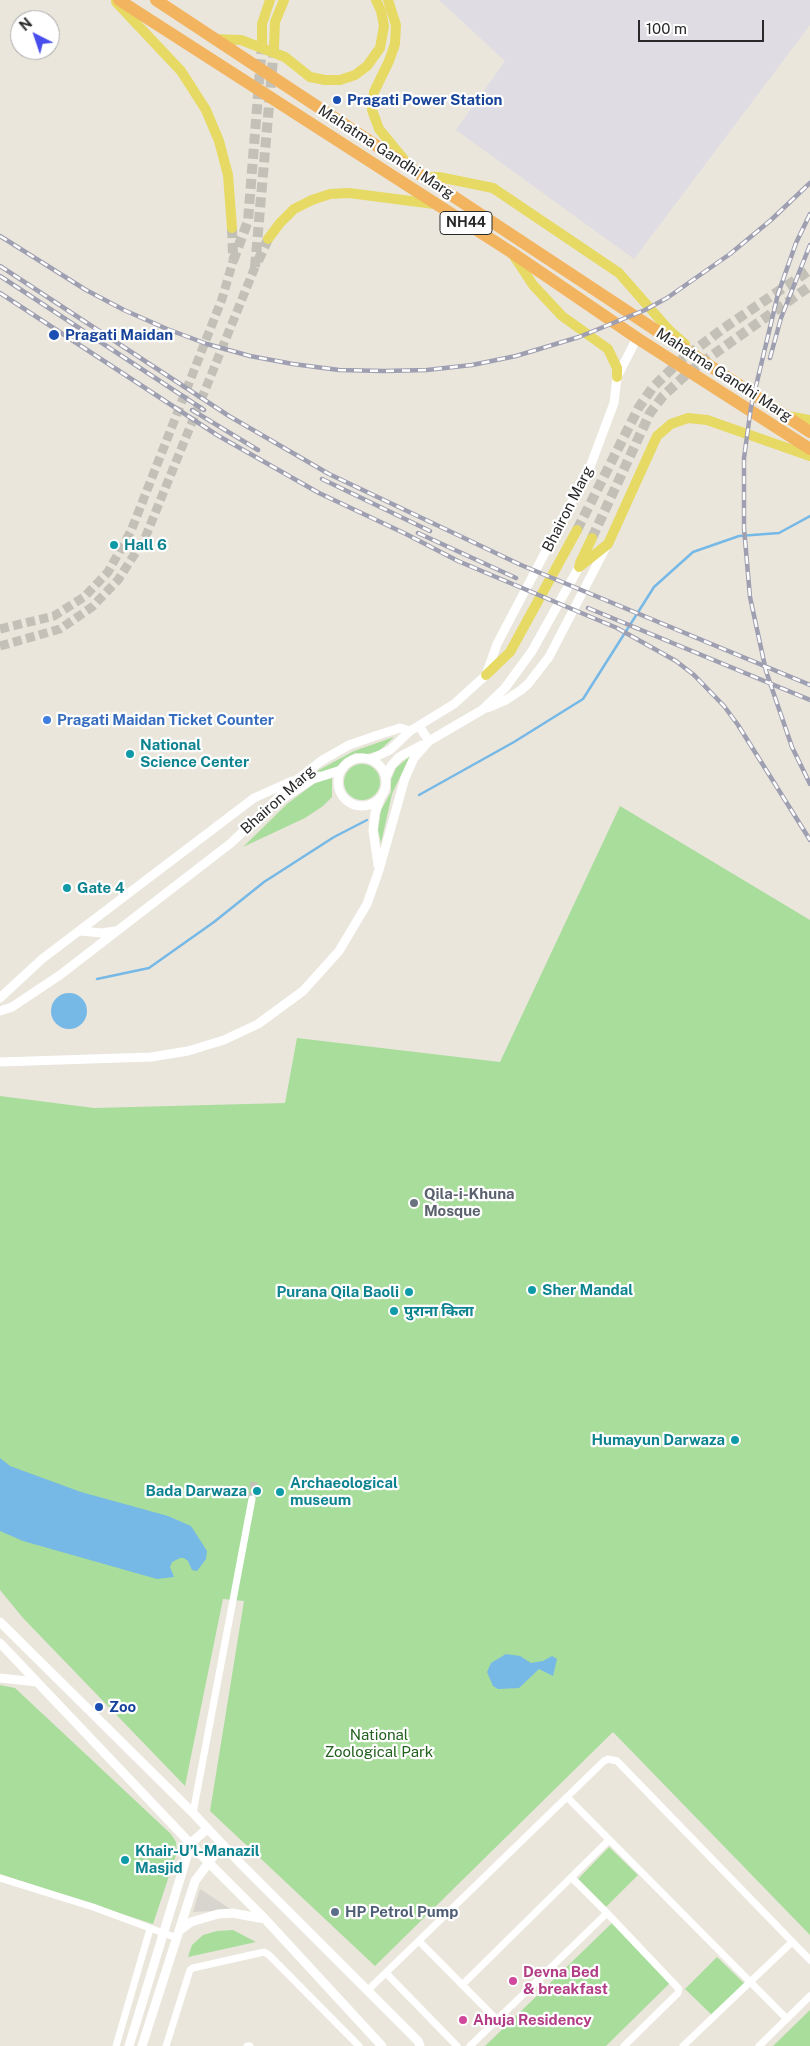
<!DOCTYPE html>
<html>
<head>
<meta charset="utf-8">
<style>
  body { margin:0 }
  #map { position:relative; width:810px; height:2046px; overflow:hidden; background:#eae6dc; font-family:"Public Sans",sans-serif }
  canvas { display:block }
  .north { position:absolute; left:10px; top:10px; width:50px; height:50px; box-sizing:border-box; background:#fff; border:1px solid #a9a9a9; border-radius:50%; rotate:319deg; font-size:14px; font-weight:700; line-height:20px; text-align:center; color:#292929 }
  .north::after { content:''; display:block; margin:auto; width:18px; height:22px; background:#474eed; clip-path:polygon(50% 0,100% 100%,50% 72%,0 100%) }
  .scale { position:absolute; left:638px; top:20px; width:126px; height:22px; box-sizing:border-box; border:2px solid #292929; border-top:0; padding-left:6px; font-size:15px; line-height:18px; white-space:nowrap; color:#292929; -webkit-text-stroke:4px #fff; paint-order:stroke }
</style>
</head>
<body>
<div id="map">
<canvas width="810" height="2046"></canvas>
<div class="north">N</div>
<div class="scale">100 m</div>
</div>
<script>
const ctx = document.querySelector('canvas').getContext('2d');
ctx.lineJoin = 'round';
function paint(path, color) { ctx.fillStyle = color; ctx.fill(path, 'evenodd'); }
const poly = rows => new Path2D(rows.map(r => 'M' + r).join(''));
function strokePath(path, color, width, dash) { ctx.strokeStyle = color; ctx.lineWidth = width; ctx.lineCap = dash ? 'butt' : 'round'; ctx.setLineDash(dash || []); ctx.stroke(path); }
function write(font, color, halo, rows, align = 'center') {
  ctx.font = font + ' "Public Sans","Noto Sans Devanagari",sans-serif'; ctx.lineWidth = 4.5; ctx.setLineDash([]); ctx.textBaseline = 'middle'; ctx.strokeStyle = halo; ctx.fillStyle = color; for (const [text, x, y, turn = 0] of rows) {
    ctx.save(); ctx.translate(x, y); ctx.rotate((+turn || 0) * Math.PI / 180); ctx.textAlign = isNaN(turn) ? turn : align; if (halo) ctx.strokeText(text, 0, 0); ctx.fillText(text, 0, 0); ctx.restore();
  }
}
paint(poly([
  [439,0,810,0,810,25,634,259,456,130,505,61]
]), '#dfdce3');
paint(poly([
  [394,737,379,751,367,754,355,753,344,759,337,767,322,772,317,771,354,751],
  [410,756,392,794,381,843,378,830,381,810,391,792,391,780,396,768],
  '344 782a18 18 0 1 1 36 0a18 18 0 1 1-36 0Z',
  [332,778,332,797,323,806,305,818,243,847,287,804,315,783],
  [620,806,810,920,810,1935,613,1732,375,1966,210,1811,244,1601,223,1599,185,1786,23,1618,0,1590,0,1096,94,1108,285,1103,297,1038,500,1062],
  [0,1685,15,1688,171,1834,176,1842,177,1852,153,1924,0,1874],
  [609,1847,638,1875,606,1907,578,1879],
  [612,1923,670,1983,606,2046,485,2046],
  [233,1930,256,1942,188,1957,192,1945,203,1935,217,1931],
  [717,1957,746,1985,714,2017,685,1989],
  [810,2010,810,2046,773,2046]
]), '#a9dd9c');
paint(poly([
  [200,1889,232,1910,193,1912]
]), '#d7d5ce');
paint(poly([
  '51 1011a18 18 0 1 1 36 0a18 18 0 1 1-36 0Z',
  [0,1458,10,1466,81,1492,168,1516,191,1526,207,1551,206,1559,197,1571,192,1570,188,1561,184,1558,180,1558,172,1562,170,1567,174,1577,157,1579,23,1541,0,1531],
  [506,1654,520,1656,531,1663,543,1661,552,1656,557,1659,553,1676,539,1669,519,1688,498,1689,493,1686,487,1672,491,1663]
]), '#76b8e6');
strokePath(poly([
  [419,795,514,742,583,699,654,587,693,552,739,536,779,533,810,516],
  [97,979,149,968,214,922,264,882,334,837,367,820]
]), '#76b8e6', 2.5);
strokePath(poly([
  [252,1499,254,1482]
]), '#c3c0b8', 7, [7, 3.5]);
strokePath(poly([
  [0,629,54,616,84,597,108,572,131,531,222,299,233,261],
  [0,646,60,629,92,607,118,580,145,538,255,267]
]), '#c3c0b8', 9, [9, 4.5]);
strokePath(poly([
  [232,228,233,255],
  [233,261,248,221,262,45],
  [258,261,268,239],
  [255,267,274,47],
  [577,530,639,407,653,387,681,360,724,328,810,270],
  [592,538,650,413,663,396,690,371,810,286]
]), '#c3c0b8', 10, [10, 5]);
strokePath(poly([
  [567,1797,787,2019],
  [193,1813,252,1499],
  [0,1878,93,1907,177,1938],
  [572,1878,607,1913],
  [419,1941,497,2020],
  [386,1973,457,2046],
  [462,1985,609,1840],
  [368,1990,604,1761,608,1759,617,1761,810,1960],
  [116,2046,150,1929],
  [166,2046,190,1970,193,1968,264,1952,269,1955,359,2046],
  [247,2046,250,2046],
  [470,2046,607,1913,679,1989,678,1993,624,2046],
  [683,2046,792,1942],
  [759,2046,810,1996]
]), '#fff', 7);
strokePath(poly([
  [487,708,506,700,521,690,528,684,549,657,607,545],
  [419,726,429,741],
  '338 782a24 24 0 1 1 48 0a24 24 0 1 1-48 0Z',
  [371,759,390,750,410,731,454,704,486,675,497,644,590,467,614,403,617,377,637,338],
  [386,777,391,766,399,757,422,745],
  [285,797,313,779,341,770],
  [378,865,373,830,375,813,380,799],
  [80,931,102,933,115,931],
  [0,998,42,959,254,798,292,781],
  [0,1011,12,1007,60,975,231,843,299,778,321,761,349,745,378,735,400,728,410,731],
  [0,1062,151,1057,188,1051,224,1040,258,1024,303,991,339,951,367,904,379,870,405,778,414,758,429,741,482,710,505,688,532,651,579,567],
  [0,1622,193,1813,241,1864,418,2041,420,2046],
  [0,1643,208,1862,265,1919,382,2046],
  [0,1678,37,1682],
  [191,1843,207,1829],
  [179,1931,191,1922,218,1914,232,1913,265,1919],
  [129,2046,191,1843],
  [142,2046,195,1881,222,1845]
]), '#fff', 9);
strokePath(poly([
  [388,0,396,25,395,44,389,61,374,92,372,110,379,129,406,162],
  [116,2,181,71,206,110,219,141,228,175,232,228],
  [214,39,241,40,285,57,310,77,325,80,340,80,355,75,367,66,380,48,384,26,381,11,376,0],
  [262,45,262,24,270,0],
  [274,47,275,22,284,0],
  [424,177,439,177,493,188,619,273,669,330,685,344],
  [268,239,280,223,294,209,312,200,330,194,349,193,434,204],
  [514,256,533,285,562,316,608,349,617,368,617,377],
  [788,416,810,420],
  [580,563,592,538],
  [579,567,608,544,657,436,671,424,688,418,707,420,810,456],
  [486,675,510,652,577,530]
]), '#e6da65', 10);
strokePath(poly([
  [119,0,511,252,637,338,810,449],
  [156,0,810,432]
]), '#f3b45f', 12);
const rail = poly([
  [810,214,796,243,778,294,751,407,744,458,744,528,750,597,766,671,792,747,810,784],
  [0,236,86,290,124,310,167,329,207,344,250,356,293,364,339,370,384,371,427,370,472,365,516,356,579,337,645,310,667,298,730,254,771,220,810,183],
  [0,266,229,416,329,474,521,565,810,685],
  [0,276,204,410],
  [0,293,217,435,319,493,406,534,458,561,617,628,676,661,694,675,724,706,738,725,810,840],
  [770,358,781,318,810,245],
  [192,410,258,450],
  [322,479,430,531],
  [418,533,516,578],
  [588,608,810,700]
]);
strokePath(rail, '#9f9fb2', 4.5);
strokePath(rail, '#fff', 2.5, [8]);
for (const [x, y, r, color] of [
  [337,100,5,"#1a4fb4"],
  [54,335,6,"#1a4fb4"],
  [114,545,5,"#0f9aa8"],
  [47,720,5,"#3f7fe0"],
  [130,754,5,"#0f9aa8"],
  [67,888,5,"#0f9aa8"],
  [414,1203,5,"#6b7280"],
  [532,1290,5,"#0f9aa8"],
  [409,1292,5,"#0f9aa8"],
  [394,1311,5,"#0f9aa8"],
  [735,1440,5,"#0f9aa8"],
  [257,1491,5,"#0f9aa8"],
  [280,1492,5,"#0f9aa8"],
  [99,1707,5,"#1a4fb4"],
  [125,1860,5,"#0f9aa8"],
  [335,1912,5,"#5c6f8a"],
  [513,1981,5,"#d1479c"],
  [463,2020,5,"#d1479c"]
]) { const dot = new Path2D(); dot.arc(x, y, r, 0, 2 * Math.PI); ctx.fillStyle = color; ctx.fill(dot); strokePath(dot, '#fff', 2); }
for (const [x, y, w] of [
  [466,223,52]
]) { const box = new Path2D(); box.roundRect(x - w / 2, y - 11.5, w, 23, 4); ctx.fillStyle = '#fff'; ctx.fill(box); strokePath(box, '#292929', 1); }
write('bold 14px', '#292929', null, [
  ["NH44",466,223]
]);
write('bold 15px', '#164399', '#fff', [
  ["Pragati Power Station",347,100],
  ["Pragati Maidan",65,335],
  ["Zoo",109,1707]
], 'left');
write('15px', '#292929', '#fff', [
  ["Mahatma Gandhi Marg",386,152,33],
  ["Mahatma Gandhi Marg",724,375,33],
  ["Bhairon Marg",568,509,-63],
  ["Bhairon Marg",278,800,-42]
]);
write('bold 15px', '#0d838f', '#fff', [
  ["Hall 6",124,545],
  ["National",140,745],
  ["Science Center",140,762],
  ["Gate 4",77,888],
  ["Sher Mandal",542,1290],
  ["Purana Qila Baoli",399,1292,"right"],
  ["पुराना किला",404,1311],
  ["Humayun Darwaza",725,1440,"right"],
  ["Archaeological",290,1483],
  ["museum",290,1500],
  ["Bada Darwaza",247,1491,"right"],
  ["Khair-U’l-Manazil",135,1851],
  ["Masjid",135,1868]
], 'left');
write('bold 15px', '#366cbe', '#fff', [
  ["Pragati Maidan Ticket Counter",57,720]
], 'left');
write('bold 15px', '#5b616d', '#fff', [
  ["Qila-i-Khuna",424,1194],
  ["Mosque",424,1211]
], 'left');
write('15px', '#23611f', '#fff', [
  ["National",379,1735],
  ["Zoological Park",379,1752]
]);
write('bold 15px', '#4e5e75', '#fff', [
  ["HP Petrol Pump",345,1912]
], 'left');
write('bold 15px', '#b23c85', '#fff', [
  ["Devna Bed",523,1972],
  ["& breakfast",523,1989],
  ["Ahuja Residency",473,2020]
], 'left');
</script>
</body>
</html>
